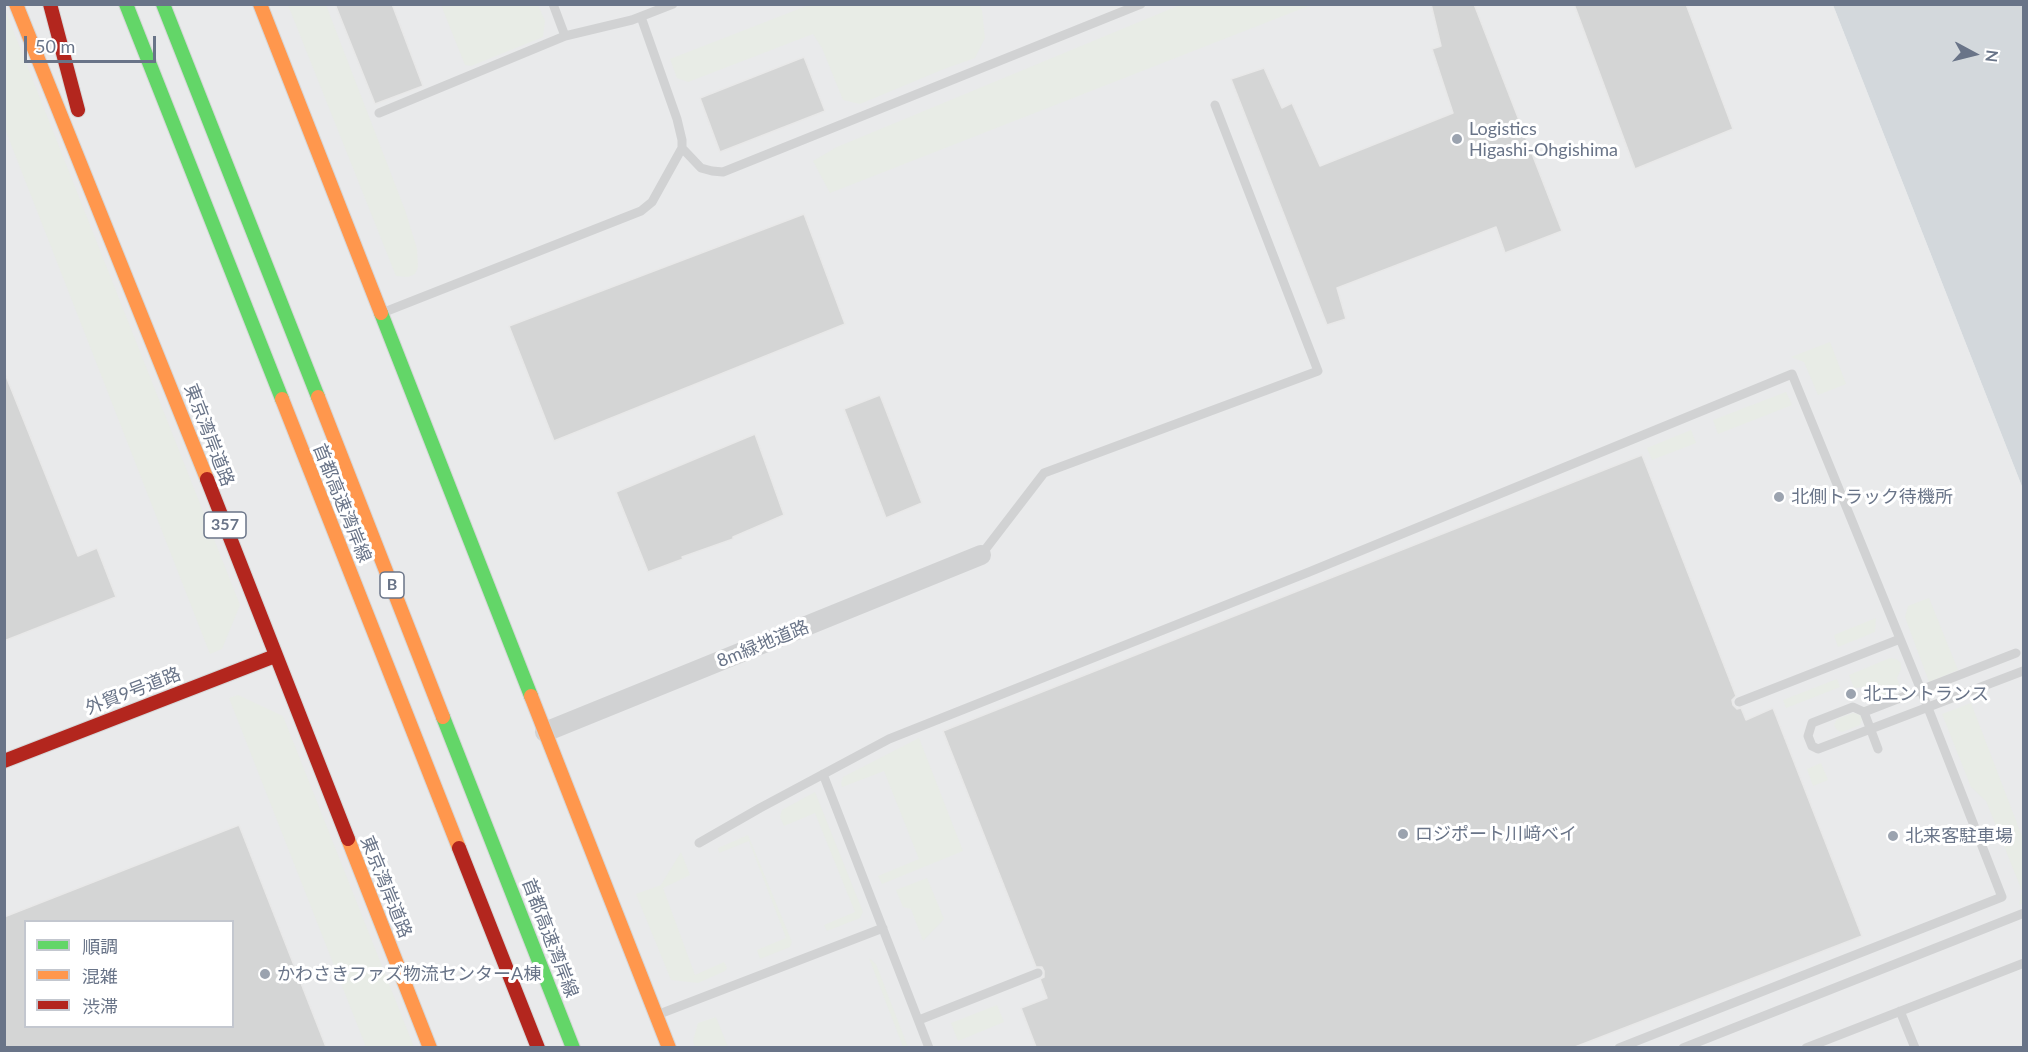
<!DOCTYPE html>
<html>
<head>
<meta charset="utf-8">
<style>
  body { margin:0 }
  #map { position:relative; width:2028px; height:1052px; overflow:hidden; background:#f9f9f8; font-family:Lato,"Noto Sans JP",sans-serif }
  canvas { display:block }
  .frame { position:absolute; inset:0; border:6px solid #697488; pointer-events:none }
  .legend { position:absolute; left:24px; top:920px; width:210px; height:108px; box-sizing:border-box; background:#fff; border:2px solid #c3c7cf; margin:0; padding:8px 10px; list-style:none; font-size:18px; color:#697488 }
  .legend li { display:flex; align-items:center; gap:12px; height:30px }
  .legend b { width:30px; border:2px solid #c3c7cf }
  .north { position:absolute; left:1944px; top:24px; width:60px; height:60px; -webkit-text-stroke:4px #fff; paint-order:stroke; rotate:97deg; font-size:16px; font-weight:700; line-height:24px; text-align:center; color:#697488 }
  .north::after { content:''; display:block; margin:auto; width:21px; height:27px; background:#697488; clip-path:polygon(50% 0,100% 100%,50% 72%,0 100%) }
  .scale { position:absolute; left:24px; top:36px; width:132px; height:27px; box-sizing:border-box; border:3px solid #697488; border-top:0; padding-left:8px; font-size:18px; line-height:21px; white-space:nowrap; color:#697488; -webkit-text-stroke:4px #fff; paint-order:stroke }
</style>
</head>
<body>
<div id="map">
<canvas width="2028" height="1052"></canvas>
<div class="frame"></div>
<ul class="legend">
<li><b style="height:8px;background:#63d668"></b>順調</li>
<li><b style="height:8px;background:#ff974d"></b>混雑</li>
<li><b style="height:8px;background:#b3261e"></b>渋滞</li>
</ul>
<div class="north">N</div>
<div class="scale">50 m</div>
</div>
<script>
const ctx = document.querySelector('canvas').getContext('2d');
ctx.lineJoin = 'round';
function paint(path, color) { ctx.fillStyle = color; ctx.fill(path, 'evenodd'); }
const poly = rows => new Path2D(rows.map(r => 'M' + r).join(''));
function strokePath(path, color, width, dash) { ctx.strokeStyle = color; ctx.lineWidth = width; ctx.lineCap = dash ? 'butt' : 'round'; ctx.setLineDash(dash || []); ctx.stroke(path); }
function write(font, color, halo, rows, align = 'center') {
  ctx.font = font + ' Lato,"Noto Sans JP",sans-serif'; ctx.lineWidth = 6; ctx.setLineDash([]); ctx.textBaseline = 'middle'; ctx.strokeStyle = halo; ctx.fillStyle = color; for (const [text, x, y, turn = 0] of rows) {
    ctx.save(); ctx.translate(x, y); ctx.rotate((+turn || 0) * Math.PI / 180); ctx.textAlign = isNaN(turn) ? turn : align; if (halo) ctx.strokeText(text, 0, 0); ctx.fillText(text, 0, 0); ctx.restore();
  }
}
paint(poly([
  [5,5,1833,5,2023,489,2023,1047,5,1048],
  [26,922,232,922,232,1026,26,1026]
]), '#e9eaeb');
paint(poly([
  [979,4,982,10,985,38,975,58,944,69,860,104,843,100,822,48,813,34,688,82,677,78,670,59,809,5],
  [288,5,326,5,405,210,417,249,418,267,415,274,408,277,396,276],
  [441,5,538,5,545,21,543,37,471,66,465,65],
  [1180,5,1311,5,830,193,813,161,837,147],
  [4,7,240,605,222,649,210,654,5,129],
  [1830,342,1846,384,1818,395,1804,362,1791,357],
  [1786,392,1792,405,1718,434,1713,420],
  [1691,430,1696,443,1652,460,1647,448],
  [1929,598,1958,670,1929,682,1905,617,1908,606],
  [1876,618,1875,632,1838,647,1834,635],
  [1890,658,1896,659,1901,663,1901,669,1897,678,1901,690,1883,698,1877,697,1867,687,1854,688,1849,675],
  [1837,679,1840,687,1786,708,1783,700],
  [238,695,283,716,414,1047,366,1047,229,698],
  [1971,703,2023,839,2023,903,2019,905,2022,891,1986,801,1971,787,1942,714],
  [1853,713,1860,715,1862,719,1860,725,1842,732,1837,730,1834,725,1837,719],
  [919,738,963,851,882,884,878,876,919,859,884,771,842,787,841,783,843,777],
  [1821,763,1828,780,1813,786,1807,769],
  [815,792,863,912,860,918,827,931,824,925,855,912,815,813,784,826,780,817,782,810],
  [748,835,792,942,790,947,760,959,757,950,786,938,749,841,719,853,718,848],
  [681,852,690,875,663,888,695,975,724,962,727,968,725,971,698,983,671,980,636,894,661,885],
  [927,878,944,919,923,941,911,909,903,907,896,890],
  [869,958,876,964,908,1047,903,1047],
  [997,1005,1004,1022,958,1041,951,1023],
  [716,1017,728,1047,695,1047,693,1041,698,1023]
]), '#e8ece6');
paint(poly([
  [1833,5,2023,5,2023,489]
]), '#d3d8dc');
const building = poly([
  [335,4,392,4,423,86,375,104,335,4],
  [1431,4,1474,4,1562,231,1505,253,1496,227,1337,288,1346,319,1327,325,1231,79,1264,68,1282,108,1292,103,1320,166,1453,113,1432,49,1441,46,1431,4],
  [1574,4,1686,4,1733,129,1635,169,1574,4],
  [804,57,825,111,720,152,700,98,804,57],
  [804,214,845,324,554,441,509,326,804,214],
  [4,371,78,556,97,548,116,597,4,641,4,371],
  [880,395,922,503,886,518,844,409,880,395],
  [755,434,784,515,733,537,733,539,682,557,683,559,648,572,616,492,755,434],
  [1642,455,1736,696,1732,700,1733,705,1737,709,1741,708,1746,720,1773,708,1862,936,1575,1047,1036,1047,1021,1008,1047,998,1040,979,1044,977,1044,971,1042,967,1036,967,943,731,1642,455],
  [239,825,326,1047,4,1047,4,917,239,825],
  [26,921,232,921,232,1026,26,1026,26,921]
]);
paint(building, '#d4d5d5');
strokePath(building, '#e8e8e8', 1.5);
const fast = poly([
  [126,4,282,399],
  [163,4,318,397],
  [381,313,531,696],
  [443,717,573,1048]
]);
const slow = poly([
  [16,4,207,479],
  [260,4,381,313],
  [318,397,443,717],
  [282,399,459,848],
  [531,696,669,1048],
  [348,839,430,1048]
]);
const jam = poly([
  [50,4,78,110],
  [207,479,348,839],
  [4,761,275,656],
  [459,848,538,1048]
]);
strokePath(fast, '#d6d7d8', 16);
strokePath(slow, '#d6d7d8', 16);
strokePath(jam, '#d6d7d8', 16);
strokePath(poly([
  [553,4,565,36],
  [379,113,565,36,632,20,673,4],
  [682,148,701,168,712,171,723,172,1141,4],
  [387,311,641,211,652,202,682,148,682,140,677,119,641,17],
  [981,555,1044,473,1318,371,1215,105],
  [2016,653,1864,712,1853,707,1812,723,1808,736,1812,746,1818,749,2023,671],
  [1739,702,1900,639],
  [1864,712,1878,749],
  [823,774,929,1048],
  [699,843,760,808,889,739,1309,572,1792,374,1921,690,2002,897,1619,1048],
  [1900,1011,1915,1048],
  [662,1013,883,928],
  [919,1020,1038,973],
  [1683,1048,2024,913],
  [1806,1048,2024,963]
]), '#d1d2d3', 9);
strokePath(poly([
  [545,732,981,555]
]), '#d1d2d3', 20);
strokePath(fast, '#63d668', 14);
strokePath(slow, '#ff974d', 14);
strokePath(jam, '#b3261e', 14);
for (const [x, y, r, color] of [
  [1457,139,6,"#9ba3af"],
  [1779,497,6,"#9ba3af"],
  [1851,694,6,"#9ba3af"],
  [1403,834,6,"#9ba3af"],
  [1893,836,6,"#9ba3af"],
  [265,974,6,"#9ba3af"]
]) { const dot = new Path2D(); dot.arc(x, y, r, 0, 2 * Math.PI); ctx.fillStyle = color; ctx.fill(dot); strokePath(dot, '#fff', 2); }
for (const [x, y, w] of [
  [225,525,42],
  [392,585,24]
]) { const box = new Path2D(); box.roundRect(x - w / 2, y - 13, w, 26, 4.5); ctx.fillStyle = '#fff'; ctx.fill(box); strokePath(box, '#697488', 1.5); }
write('bold 16px', '#697488', null, [
  ["357",225,525],
  ["B",392,585]
]);
write('18px', '#697488', '#fff', [
  ["Logistics",1469,129],
  ["Higashi-Ohgishima",1469,150],
  ["北側トラック待機所",1791,497],
  ["北エントランス",1863,694],
  ["ロジポート川﨑ベイ",1415,834],
  ["北来客駐車場",1905,836],
  ["かわさきファズ物流センターA棟",277,974]
], 'left');
write('18px', '#697488', '#fff', [
  ["東京湾岸道路",209,435,69],
  ["首都高速湾岸線",342,503,68],
  ["8m緑地道路",763,644,-22],
  ["外貿9号道路",133,691,-21],
  ["東京湾岸道路",386,887,68],
  ["首都高速湾岸線",550,938,69]
]);
</script>
</body>
</html>
